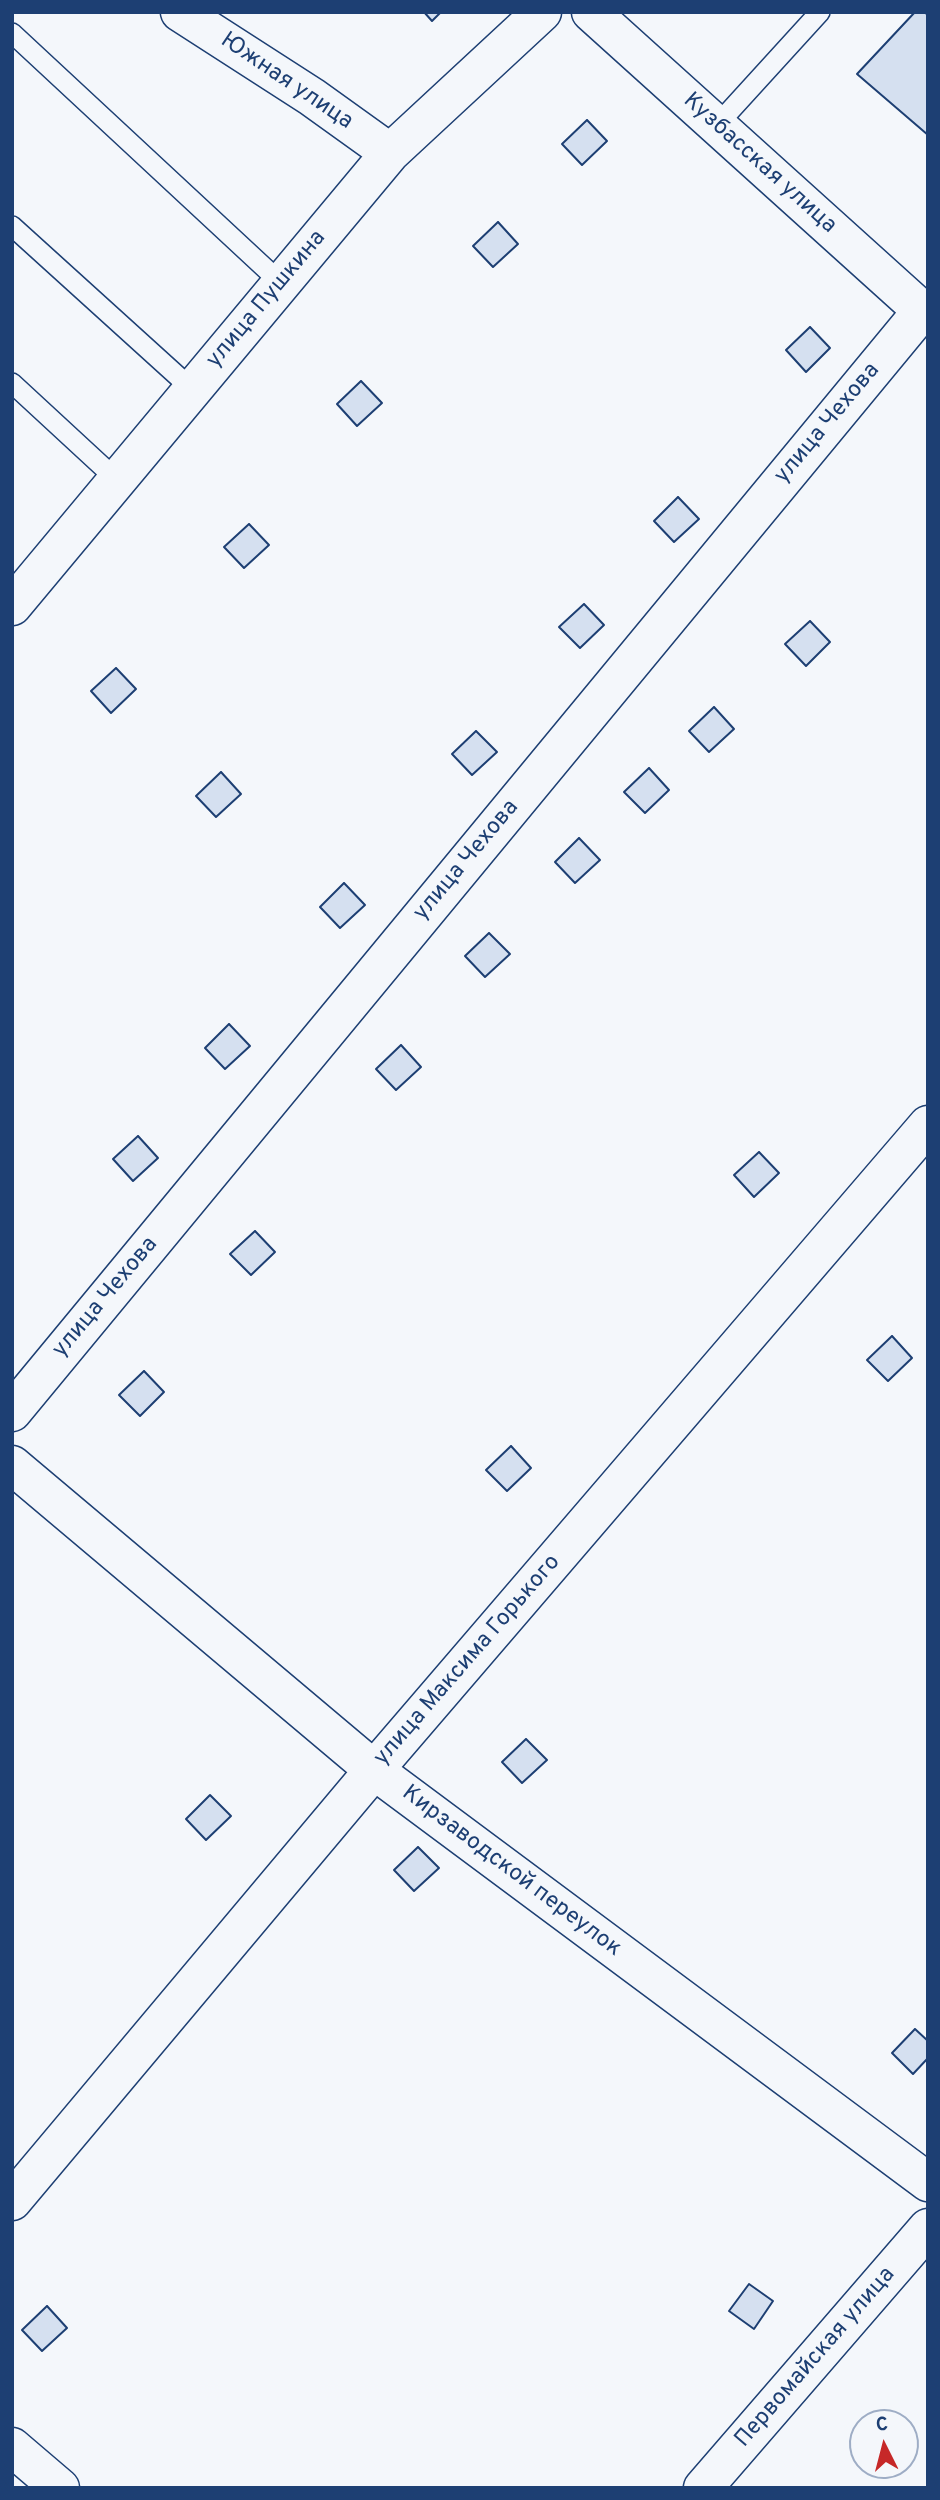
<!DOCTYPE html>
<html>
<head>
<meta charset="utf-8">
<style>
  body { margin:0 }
  #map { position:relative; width:940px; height:2500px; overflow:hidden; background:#f4f7fb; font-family:Overpass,sans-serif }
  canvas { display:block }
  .frame { position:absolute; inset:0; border:14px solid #1d3f73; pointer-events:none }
  .north { position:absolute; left:849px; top:2409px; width:70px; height:70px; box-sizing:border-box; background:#f4f7fb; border:2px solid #9eadc5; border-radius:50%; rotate:354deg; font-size:19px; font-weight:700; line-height:28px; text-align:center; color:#1d3f73 }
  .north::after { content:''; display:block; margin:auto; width:24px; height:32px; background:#c62828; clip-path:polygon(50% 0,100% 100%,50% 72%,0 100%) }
</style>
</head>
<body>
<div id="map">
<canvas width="940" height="2500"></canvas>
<div class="frame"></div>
<div class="north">С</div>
</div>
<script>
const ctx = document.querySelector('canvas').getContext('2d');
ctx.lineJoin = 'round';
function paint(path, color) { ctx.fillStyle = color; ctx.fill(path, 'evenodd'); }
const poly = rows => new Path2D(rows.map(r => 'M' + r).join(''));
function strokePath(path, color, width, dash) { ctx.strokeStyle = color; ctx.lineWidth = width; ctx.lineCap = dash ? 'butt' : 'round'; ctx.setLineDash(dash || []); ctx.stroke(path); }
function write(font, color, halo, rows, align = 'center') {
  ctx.font = font + ' Overpass,sans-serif'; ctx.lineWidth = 5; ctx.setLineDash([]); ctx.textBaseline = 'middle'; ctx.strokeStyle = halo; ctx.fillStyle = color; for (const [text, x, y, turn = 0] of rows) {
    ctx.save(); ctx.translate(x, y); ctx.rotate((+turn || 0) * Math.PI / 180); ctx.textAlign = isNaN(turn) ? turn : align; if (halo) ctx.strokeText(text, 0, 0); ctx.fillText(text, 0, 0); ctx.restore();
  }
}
const building = poly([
  [424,12,441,12,432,21,424,12],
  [915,12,924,12,928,15,928,135,857,74,915,12],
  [587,120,607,141,582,165,562,144,587,120],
  [498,222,518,244,493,267,473,246,498,222],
  [810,327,830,348,806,372,786,350,810,327],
  [361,381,382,403,357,426,337,404,361,381],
  [678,497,699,519,674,542,654,521,678,497],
  [249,524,269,545,244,568,224,547,249,524],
  [584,604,604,625,580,648,559,627,584,604],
  [810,621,830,642,806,666,785,644,810,621],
  [116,668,136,689,111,713,91,691,116,668],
  [714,707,734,729,709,752,689,731,714,707],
  [476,731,497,752,472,775,452,754,476,731],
  [649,768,669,790,645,813,624,792,649,768],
  [221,772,241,794,216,817,196,796,221,772],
  [579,838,600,860,575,883,555,862,579,838],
  [344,883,365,905,340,928,320,907,344,883],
  [489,933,510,954,485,977,465,956,489,933],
  [229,1024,250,1046,225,1069,205,1048,229,1024],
  [401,1045,421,1067,396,1090,376,1069,401,1045],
  [138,1136,158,1158,133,1181,113,1159,138,1136],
  [759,1152,779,1173,754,1197,734,1175,759,1152],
  [255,1231,275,1252,251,1275,230,1254,255,1231],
  [892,1336,912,1358,888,1381,867,1360,892,1336],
  [144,1371,164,1392,140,1416,119,1395,144,1371],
  [511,1446,531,1468,507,1491,486,1470,511,1446],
  [526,1739,547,1760,522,1783,502,1762,526,1739],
  [210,1795,231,1816,206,1840,186,1819,210,1795],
  [418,1847,439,1868,414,1891,394,1870,418,1847],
  [915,2029,928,2041,928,2058,913,2074,892,2053,915,2029],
  [749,2284,773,2301,754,2329,729,2311,749,2284],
  [47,2306,67,2328,42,2351,22,2330,47,2306]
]);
paint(building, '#d5e0f0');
strokePath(building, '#1d3f73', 2);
const service = poly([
  [12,33,281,283],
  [717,125,820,12],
  [12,226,193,390],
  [12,383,117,480]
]);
const minor = poly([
  [180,12,312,97,390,153],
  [591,12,928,316],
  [12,606,390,153,542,12],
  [12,1412,922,311],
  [12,1465,374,1770,928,2182],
  [12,2201,374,1770,928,1125],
  [12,2447,60,2488],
  [703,2488,928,2228]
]);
strokePath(service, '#1d3f73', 22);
strokePath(minor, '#1d3f73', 41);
strokePath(service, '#f4f7fb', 19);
strokePath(minor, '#f4f7fb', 38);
write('23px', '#1d3f73', '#f4f7fb', [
  ["Южная улица",286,82,34],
  ["Кузбасская улица",759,164,42],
  ["улица Пушкина",267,300,-50],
  ["улица Чехова",828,424,-50],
  ["улица Чехова",467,861,-50],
  ["улица Чехова",106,1298,-50],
  ["улица Максима Горького",468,1661,-49],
  ["Кирзаводской переулок",511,1872,37],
  ["Первомайская улица",816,2358,-49]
]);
</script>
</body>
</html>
